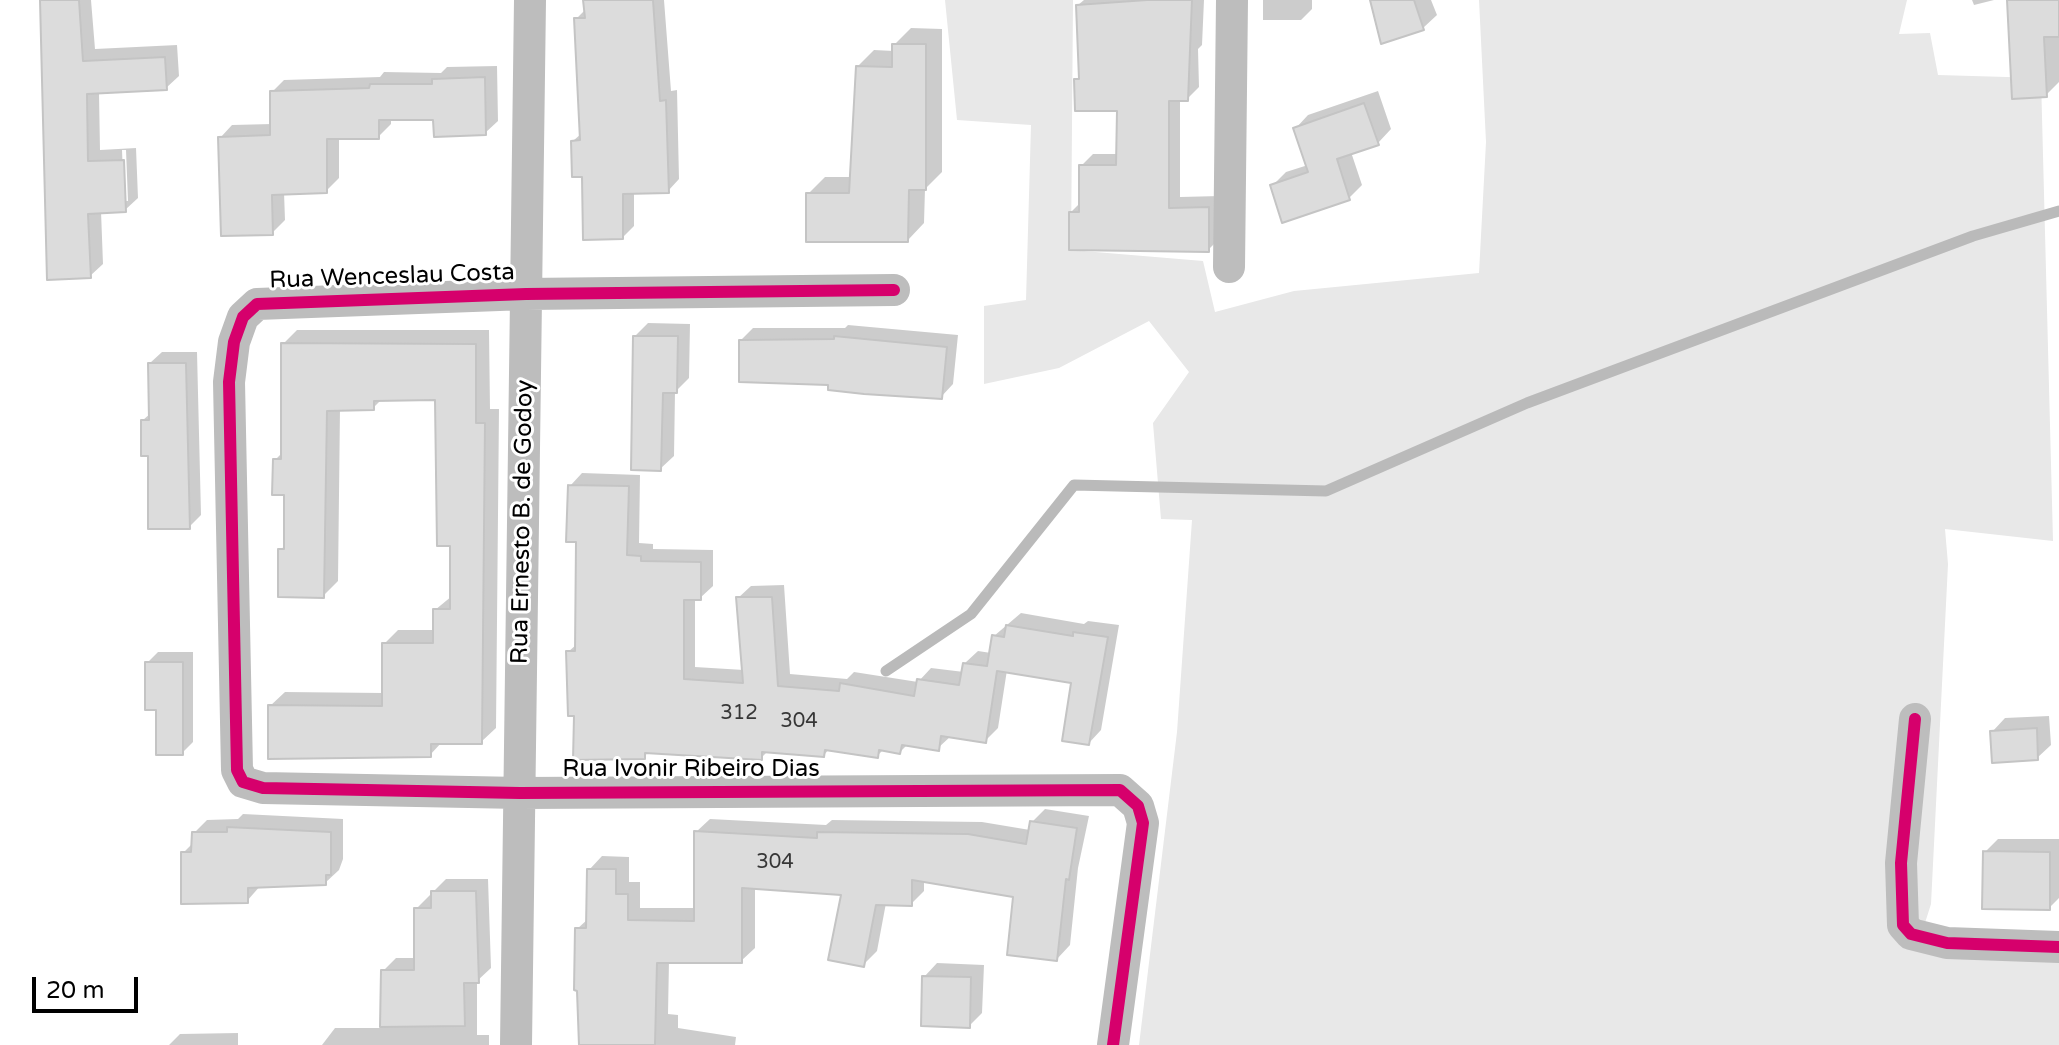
<!DOCTYPE html>
<html>
<head>
<meta charset="utf-8">
<style>
  body { margin:0 }
  #map { position:relative; width:2059px; height:1045px; overflow:hidden; background:#fff; font-family:"Varela Round",sans-serif }
  canvas { display:block }
  .scale { position:absolute; left:32px; top:977px; width:106px; height:36px; box-sizing:border-box; border:4px solid #000; border-top:0; padding-left:10px; font-size:24px; line-height:28px; white-space:nowrap; color:#000; -webkit-text-stroke:6px #fff; paint-order:stroke }
</style>
</head>
<body>
<div id="map">
<canvas width="2059" height="1045"></canvas>
<div class="scale">20 m</div>
</div>
<script>
const ctx = document.querySelector('canvas').getContext('2d');
ctx.lineJoin = 'round';
function paint(path, color) { ctx.fillStyle = color; ctx.fill(path, 'evenodd'); }
const poly = rows => new Path2D(rows.map(r => 'M' + r).join(''));
function strokePath(path, color, width, dash) { ctx.strokeStyle = color; ctx.lineWidth = width; ctx.lineCap = dash ? 'butt' : 'round'; ctx.setLineDash(dash || []); ctx.stroke(path); }
function write(font, color, halo, rows, align = 'center') {
  ctx.font = font + ' "Varela Round",sans-serif'; ctx.lineWidth = 6; ctx.setLineDash([]); ctx.textBaseline = 'middle'; ctx.strokeStyle = halo; ctx.fillStyle = color; for (const [text, x, y, turn = 0] of rows) {
    ctx.save(); ctx.translate(x, y); ctx.rotate((+turn || 0) * Math.PI / 180); ctx.textAlign = isNaN(turn) ? turn : align; if (halo) ctx.strokeText(text, 0, 0); ctx.fillText(text, 0, 0); ctx.restore();
  }
}
paint(poly([
  [945,0,1073,0,1071,250,1203,261,1215,312,1294,291,1479,273,1486,142,1479,0,1907,0,1899,34,1930,33,1938,75,2041,78,2053,541,1945,529,1948,564,1931,904,1918,945,2059,952,2059,1045,1139,1045,1177,732,1192,520,1161,519,1153,423,1189,372,1149,321,1059,368,984,384,984,306,1026,300,1031,125,957,120]
]), '#e8e8e8');
paint(poly([
  [42,0,91,0,95,49,177,45,179,76,166,88,99,92,100,150,136,148,138,198,125,210,101,211,103,264,90,276],
  [122,150,126,150,128,201,124,201],
  [585,0,664,0,671,91,677,90,679,179,668,191,634,192,634,226,623,237,584,175,573,141,582,133,576,19,586,9],
  [1084,0,1204,0,1202,45,1198,49,1199,87,1187,99,1180,99,1180,197,1220,196,1220,238,1208,250,1071,212,1081,202,1081,166,1093,154,1118,154,1119,108,1076,80,1081,75,1078,5],
  [1263,0,1312,0,1312,9,1301,20,1263,20],
  [1371,0,1431,0,1437,15,1423,28],
  [1972,0,1994,0,1974,5],
  [2009,0,2059,0,2059,82,2046,95],
  [911,28,942,29,942,172,925,189,924,223,908,240,808,194,825,177,852,177,857,67,874,50,894,51,894,45],
  [497,66,498,121,485,133,435,118,391,118,391,124,378,137,339,137,339,178,326,191,284,192,285,220,272,233,220,138,232,125,272,124,272,92,284,80,380,77,384,72,441,73,447,67],
  [1378,91,1391,129,1378,143,1351,152,1362,185,1349,198,1272,186,1286,172,1308,165,1295,129,1308,115],
  [648,323,690,324,689,378,675,392,674,456,660,469,635,336],
  [848,325,958,335,953,384,941,397,831,383,741,340,753,328,845,328],
  [297,330,489,330,490,409,499,409,496,728,481,742,442,742,430,755,270,706,285,692,384,693,384,644,398,630,435,630,435,610,452,596,452,544,437,398,382,399,373,408,340,409,338,581,323,596,280,550,286,545,286,493,275,460,283,452,283,344],
  [162,352,197,352,201,515,189,527,150,454,143,420,151,413,150,363],
  [582,473,640,475,639,543,653,544,653,549,713,550,713,586,700,598,695,598,695,667,744,670,738,598,751,586,784,585,790,674,847,679,854,672,918,682,931,668,964,672,965,663,978,651,991,653,994,636,1021,613,1084,624,1088,621,1119,625,1101,730,1089,743,1073,681,1007,670,998,728,985,741,951,736,938,748,908,744,900,752,884,749,877,756,830,748,824,755,768,751,761,758,649,752,644,756,576,714,568,652,577,644,578,540,570,486],
  [158,652,193,652,193,742,182,753,158,708,147,663],
  [2049,716,2051,745,2037,758,1992,732,2005,718],
  [1045,809,1089,816,1078,868,1070,945,1057,959,1015,895,924,880,924,891,911,904,886,903,877,951,863,965,843,894,755,887,755,948,741,961,669,961,668,1014,678,1015,678,1028,736,1037,735,1045,579,1045,577,929,588,919,589,870,602,856,629,857,629,882,640,882,640,908,696,908,696,832,710,819,826,825,832,820,982,822,1030,830,1032,822],
  [243,814,343,819,343,859,339,870,325,883,261,885,247,901,183,853,194,842,194,833,207,820,238,819],
  [1998,839,2059,839,2059,898,2049,908,1985,852],
  [446,879,488,879,491,968,477,981,477,1035,489,1035,489,1045,322,1045,335,1028,382,1028,383,971,396,958,416,958,416,909],
  [937,963,984,965,982,1013,969,1026,924,977],
  [238,1033,238,1045,169,1045,180,1034]
]), '#0003');
strokePath(poly([
  [886,671,971,614,1074,485,1326,491,1527,403,1973,236,2059,211]
]), '#bababa', 11);
const building = poly([
  [40,0,79,0,83,61,165,57,167,90,87,94,88,161,124,160,126,212,88,214,91,278,47,280,40,0],
  [583,0,653,0,660,101,666,100,669,193,623,194,623,239,583,240,582,177,572,177,571,141,580,140,574,18,585,18,583,0],
  [1147,0,1192,0,1188,101,1169,101,1169,208,1209,207,1209,252,1069,250,1069,212,1079,212,1079,165,1116,165,1117,111,1075,111,1074,79,1079,79,1076,5,1147,0],
  [1370,0,1414,0,1424,30,1381,44,1370,0],
  [2007,0,2059,0,2059,37,2044,37,2047,97,2012,99,2007,0],
  [892,44,926,44,926,190,909,190,908,242,806,242,806,193,849,193,856,66,892,67,892,44],
  [485,77,486,135,434,137,433,120,379,120,379,139,327,139,327,193,272,195,273,235,221,236,218,137,270,135,270,91,369,88,370,84,432,84,432,79,485,77],
  [1364,103,1379,145,1337,159,1350,200,1282,223,1270,185,1308,172,1293,128,1364,103],
  [633,336,678,336,677,393,663,393,661,471,631,470,633,336],
  [834,336,947,347,942,399,864,394,828,390,828,385,739,382,739,340,834,339,834,336],
  [281,343,476,344,476,423,485,423,482,744,431,744,431,757,268,759,268,705,382,706,382,643,433,643,433,609,450,609,450,546,437,546,435,400,374,401,374,410,327,411,324,598,278,597,278,549,284,549,284,495,272,495,273,459,281,459,281,343],
  [148,363,186,363,190,529,148,529,148,456,141,456,141,420,149,420,148,363],
  [568,485,629,486,627,555,641,556,641,561,701,562,701,600,684,600,684,679,743,683,736,597,772,597,778,686,839,691,840,683,914,696,917,679,959,685,963,663,987,666,992,635,1004,637,1006,625,1073,636,1073,632,1108,637,1089,745,1062,741,1071,683,997,671,986,743,941,736,939,751,902,745,900,754,879,750,878,758,825,750,824,757,762,752,762,760,645,753,645,759,573,760,574,716,568,716,566,651,575,651,576,542,566,542,568,485],
  [145,662,183,662,183,755,156,755,156,710,145,710,145,662],
  [2037,728,2038,760,1992,763,1990,731,2037,728],
  [1030,821,1077,828,1069,880,1066,879,1057,961,1007,955,1013,897,912,880,912,906,876,905,864,967,828,960,841,895,742,888,742,963,657,963,655,1045,579,1045,577,991,574,990,575,928,586,928,587,869,616,869,616,894,628,894,628,920,694,921,694,831,817,838,817,832,968,834,1026,844,1030,821],
  [227,827,331,832,331,875,326,875,326,885,248,888,248,903,181,904,181,852,191,852,192,832,227,832,227,827],
  [1983,851,2050,852,2050,910,1982,909,1983,851],
  [431,891,476,891,479,983,464,983,465,1026,380,1027,381,970,414,970,414,908,431,908,431,891],
  [922,976,971,977,970,1028,921,1026,922,976]
]);
paint(building, '#dcdcdc');
strokePath(building, '#c4c4c4', 2);
strokePath(poly([
  [1229,267,1232,0],
  [894,290,526,294,257,304,243,317,234,342,229,382,237,770,243,782,263,788,520,793,1120,790,1138,806,1143,823,1113,1045],
  [1915,719,1901,863,1903,925,1911,934,1947,943,2059,947],
  [516,1045,530,0]
]), '#bdbdbd', 32);
strokePath(poly([
  [894,290,526,294,257,304,243,317,234,342,229,382,237,770,243,782,263,788,520,793,1120,790,1138,806,1143,823,1113,1045],
  [1915,719,1901,863,1903,925,1911,934,1947,943,2059,947]
]), '#d6006c', 12);
write('20px', '#373737', null, [
  ["312",739,714],
  ["304",799,722],
  ["304",775,863]
]);
write('24px', '#000', '#fff', [
  ["Rua Wenceslau Costa",392,277,-2],
  ["Rua Ernesto B. de Godoy",523,522,-89],
  ["Rua Ivonir Ribeiro Dias",691,770]
]);
</script>
</body>
</html>
